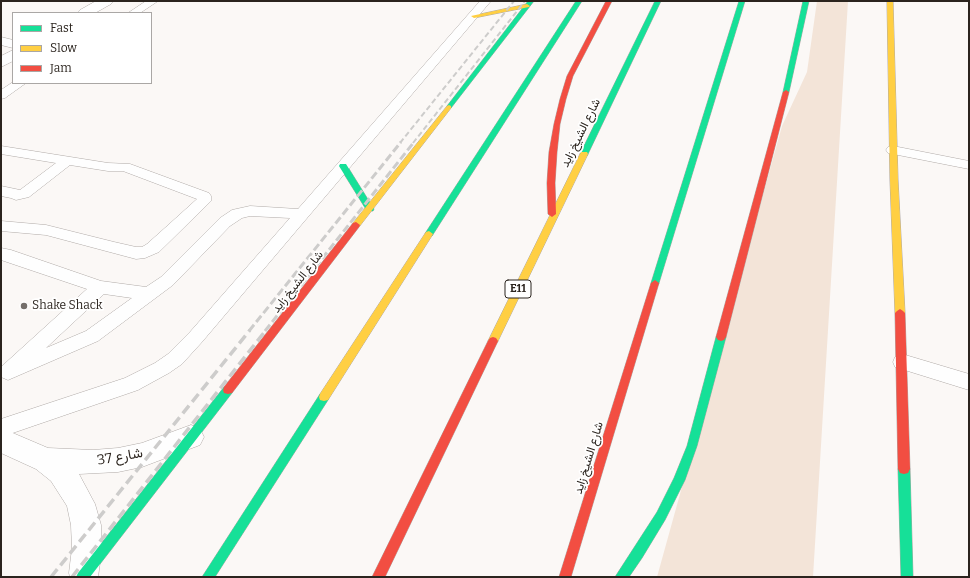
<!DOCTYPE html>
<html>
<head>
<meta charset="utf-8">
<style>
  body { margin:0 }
  #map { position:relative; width:970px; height:578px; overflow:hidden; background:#fbf8f6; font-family:Bitter,serif }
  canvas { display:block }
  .frame { position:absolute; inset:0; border:2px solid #2b241e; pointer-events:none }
  .legend { position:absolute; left:12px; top:12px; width:140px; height:72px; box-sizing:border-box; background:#fff; border:1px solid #aaa7a5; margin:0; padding:5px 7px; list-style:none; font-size:12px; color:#2b241e }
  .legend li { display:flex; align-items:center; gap:8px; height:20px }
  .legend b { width:20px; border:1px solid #aaa7a5 }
</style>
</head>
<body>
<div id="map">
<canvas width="970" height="578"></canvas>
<div class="frame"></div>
<ul class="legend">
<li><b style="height:5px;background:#16e098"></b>Fast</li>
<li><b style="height:5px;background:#ffcf43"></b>Slow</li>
<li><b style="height:5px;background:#f24e42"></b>Jam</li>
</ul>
</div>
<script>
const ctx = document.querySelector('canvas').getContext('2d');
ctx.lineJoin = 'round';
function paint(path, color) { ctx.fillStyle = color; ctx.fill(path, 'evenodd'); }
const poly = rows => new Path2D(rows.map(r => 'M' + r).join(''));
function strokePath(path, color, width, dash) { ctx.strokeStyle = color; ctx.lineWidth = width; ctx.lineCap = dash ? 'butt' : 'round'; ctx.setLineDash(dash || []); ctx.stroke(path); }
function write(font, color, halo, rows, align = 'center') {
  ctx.font = font + ' Bitter,Vazirmatn,serif'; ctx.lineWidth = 3.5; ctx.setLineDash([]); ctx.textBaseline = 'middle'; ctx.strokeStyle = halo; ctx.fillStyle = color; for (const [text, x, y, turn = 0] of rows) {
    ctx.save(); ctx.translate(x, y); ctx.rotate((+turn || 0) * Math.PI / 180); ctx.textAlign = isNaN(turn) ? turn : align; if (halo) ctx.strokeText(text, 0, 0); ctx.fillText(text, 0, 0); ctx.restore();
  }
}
paint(poly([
  [817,1,848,1,813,577,657,577,782,126,807,72]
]), '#f3e4d8');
const lane = poly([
  [146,1,158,1,140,13,128,13,146,1],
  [480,1,491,1,202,342,182,364,169,373,138,390,1,437,1,419,125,378,155,363,168,354,190,332,290,218,250,216,242,218,230,226,173,285,98,341,8,380,1,377,1,367,87,289,1,260,1,248,11,250,101,281,146,287,161,277,220,218,232,210,250,206,298,209,480,1],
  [104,294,132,298,86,331,46,348,104,294],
  [13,82,26,83,5,98,1,99,1,90,13,82],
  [1,146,108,163,130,164,209,193,211,196,211,201,159,252,145,258,136,259,46,235,1,231,1,221,46,225,114,242,136,247,142,247,147,244,166,227,197,199,123,171,108,171,70,165,29,197,16,200,11,198,1,196,1,186,20,190,56,163,1,154,1,146],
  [893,146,969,161,969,169,888,153,886,150,888,147,893,146],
  [902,354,969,374,969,390,895,367,893,362,895,357,902,354]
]);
const street = poly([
  [96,1,113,1,111,4,95,13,78,13,80,10,96,1],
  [1,37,13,40,13,48,1,45,1,37],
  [13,50,13,61,1,67,1,56,13,50],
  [191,425,200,429,204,437,200,445,142,467,118,472,79,474,95,504,101,525,102,548,98,577,70,577,69,573,72,548,71,525,67,506,51,481,36,469,1,453,1,428,48,448,93,450,118,448,142,443,191,425]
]);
const fast = poly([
  [528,1,534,1,451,108,447,108,447,106,528,1],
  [576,1,582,1,432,236,426,236,425,234,426,232,576,1],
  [655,1,661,1,588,154,587,156,581,156,580,154,655,1],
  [739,1,745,1,659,283,658,285,652,285,651,283,739,1],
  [803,1,809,1,789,92,786,94,783,92,803,1],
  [340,164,346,164,374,209,373,211,367,211,339,166,340,164],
  [721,333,724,334,726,337,697,446,685,480,665,520,642,558,629,577,615,577,657,512,674,478,687,446,716,337,718,334,721,333],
  [228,386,232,387,233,390,232,393,90,577,76,577,78,573,224,387,228,386],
  [324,393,328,394,329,397,328,400,215,577,202,577,320,394,324,393],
  [904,464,908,465,910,469,913,577,901,577,898,469,900,465,904,464]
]);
const slow = poly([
  [887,1,893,1,898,180,905,313,903,315,900,317,897,315,895,313,890,180,887,1],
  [527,4,530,6,529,7,474,18,471,16,527,4],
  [449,105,451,106,451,108,359,227,353,227,352,225,353,223,447,106,449,105],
  [581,152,587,152,588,154,498,341,496,344,490,344,488,341,581,152],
  [429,231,433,234,328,400,324,401,320,400,319,397,320,394,426,232,429,231]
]);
const jam = poly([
  [606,1,612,1,573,76,566,99,560,124,557,152,555,183,556,214,552,217,548,214,547,183,549,152,554,124,560,99,567,76,606,1],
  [786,90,789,92,726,337,724,340,721,341,718,340,716,337,783,92,786,90],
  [356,222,360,225,359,227,232,393,228,394,224,393,223,390,224,387,353,223,356,222],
  [655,280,659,283,571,577,559,577,651,283,655,280],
  [900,309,903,311,905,313,910,469,908,473,904,474,900,473,898,469,895,313,897,311,900,309],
  [493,337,496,338,498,341,385,577,372,577,488,341,490,338,493,337]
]);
strokePath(lane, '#b0aaa7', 1);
strokePath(street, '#b0aaa7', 1);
strokePath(fast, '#b0aaa7', 1);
strokePath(slow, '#b0aaa7', 1);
strokePath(jam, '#b0aaa7', 1);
paint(lane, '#fefefe');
paint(street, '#fefefe');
paint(fast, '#16e098');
paint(slow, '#ffcf43');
paint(jam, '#f24e42');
strokePath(poly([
  [400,143,514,1],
  [413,143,525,1]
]), '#cdcccb', 2, [5.5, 3]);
strokePath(poly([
  [249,331,401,142],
  [265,331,414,142]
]), '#cdcccb', 3, [8, 3.5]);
strokePath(poly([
  [51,577,250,330],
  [72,577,266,330]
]), '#cdcccb', 3.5, [10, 5]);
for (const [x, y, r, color] of [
  [24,306,4,"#746e6a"]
]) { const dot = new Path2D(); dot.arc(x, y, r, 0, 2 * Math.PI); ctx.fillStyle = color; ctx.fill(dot); strokePath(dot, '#fff', 1.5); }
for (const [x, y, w] of [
  [518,289,26]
]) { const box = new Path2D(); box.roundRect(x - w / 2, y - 9, w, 18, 3); ctx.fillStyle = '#fff'; ctx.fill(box); strokePath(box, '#2b241e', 1); }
write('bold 11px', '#2b241e', null, [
  ["E11",518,289]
]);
write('12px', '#2b241e', '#fff', [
  ["شارع الشيخ زايد",581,133,-64],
  ["شارع الشيخ زايد",298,282,-52],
  ["شارع الشيخ زايد",589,458,-73]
]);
write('12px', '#2b241e', '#fff', [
  ["Shake Shack",32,306]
], 'left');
write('14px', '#2b241e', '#fff', [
  ["شارع 37",120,457,-10]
]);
</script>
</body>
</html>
